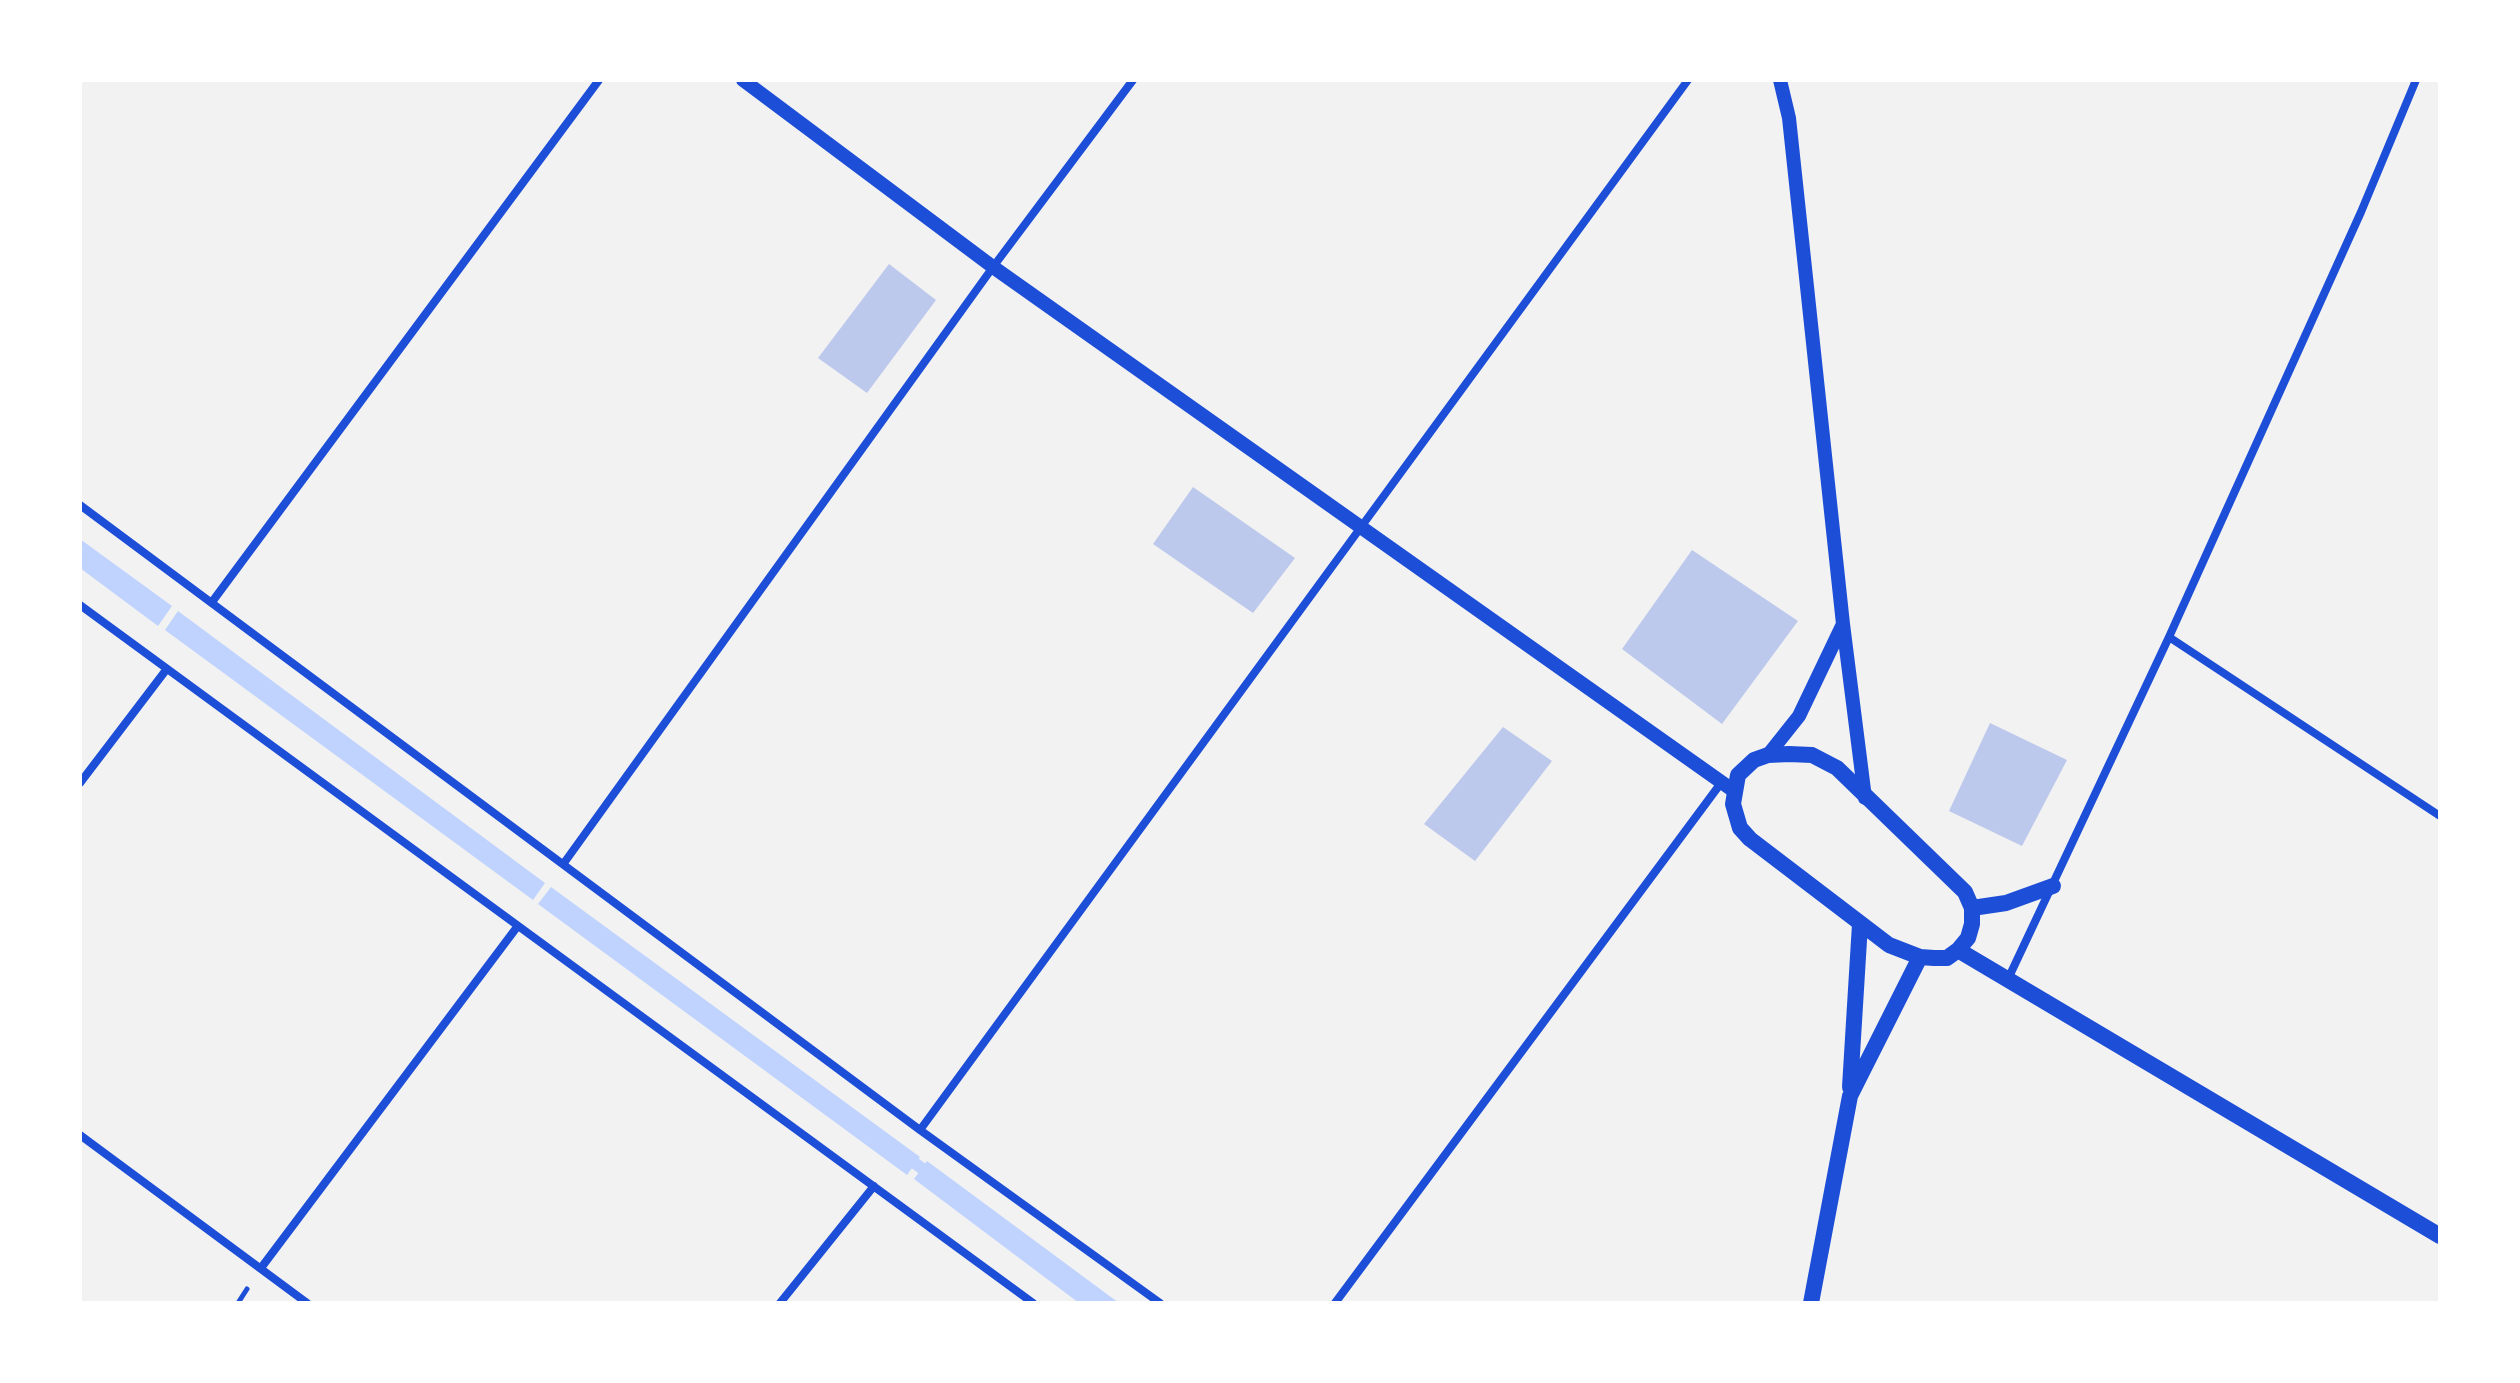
<!DOCTYPE html>
<html>
<head>
<meta charset="utf-8">
<style>
  body { margin:0 }
  #map { position:relative; width:2520px; height:1383px; overflow:hidden; background:#f2f2f2; font-family:Georgia,serif }
  canvas { display:block }
  .frame { position:absolute; inset:0; border:82px solid #fff; pointer-events:none }
</style>
</head>
<body>
<div id="map">
<canvas width="2520" height="1383"></canvas>
<div class="frame"></div>
</div>
<script>
const ctx = document.querySelector('canvas').getContext('2d');
ctx.lineJoin = 'round';
function paint(path, color) { ctx.fillStyle = color; ctx.fill(path, 'evenodd'); }
const poly = rows => new Path2D(rows.map(r => 'M' + r).join(''));
function strokePath(path, color, width, dash) { ctx.strokeStyle = color; ctx.lineWidth = width; ctx.lineCap = dash ? 'butt' : 'round'; ctx.setLineDash(dash || []); ctx.stroke(path); }
paint(poly([
  [80,539,172,606,158,626,80,568],
  [178,611,545,883,533,900,165,630],
  [551,887,920,1157,907,1175,538,904],
  [927,1161,1119,1303,1079,1303,914,1179]
]), '#bfd3fe');
strokePath(poly([
  [901,1153,935,1178]
]), '#bfd3fe', 12);
paint(poly([
  [889,264,936,300,867,393,818,358],
  [1193,487,1295,558,1253,613,1153,544],
  [1692,550,1798,621,1722,724,1622,649],
  [1990,723,2067,760,2022,846,1949,811],
  [1503,727,1552,761,1475,861,1424,824]
]), '#bdc9ec');
strokePath(poly([
  [238,1303,247,1289]
]), '#1d4ed8', 5);
strokePath(poly([
  [80,505,920,1130,1160,1303],
  [212,602,599,80],
  [80,605,1033,1303],
  [2169,637,2440,816],
  [80,783,166,670],
  [564,863,993,267,1133,80],
  [2008,979,2169,637,2361,212,2416,80],
  [920,1130,1688,80],
  [80,1135,307,1303],
  [261,1268,517,927],
  [780,1303,874,1186],
  [1335,1303,1721,783]
]), '#1d4ed8', 8);
strokePath(poly([
  [743,80,993,267,1734,791],
  [1780,80,1789,118,1843,624,1865,798],
  [1768,755,1799,716,1843,624]
]), '#1d4ed8', 14);
strokePath(poly([
  [1789,754,1812,755,1837,768,1965,892,1972,908,1972,924,1968,938,1958,950,1947,958,1934,958,1920,957,1889,945,1750,839,1740,828,1733,804,1738,775,1754,760,1768,755,1789,754],
  [1972,908,2006,903,2053,886],
  [1958,950,2440,1236],
  [1850,1087,1860,924],
  [1811,1303,1850,1096,1920,957]
]), '#1d4ed8', 16);
</script>
</body>
</html>
